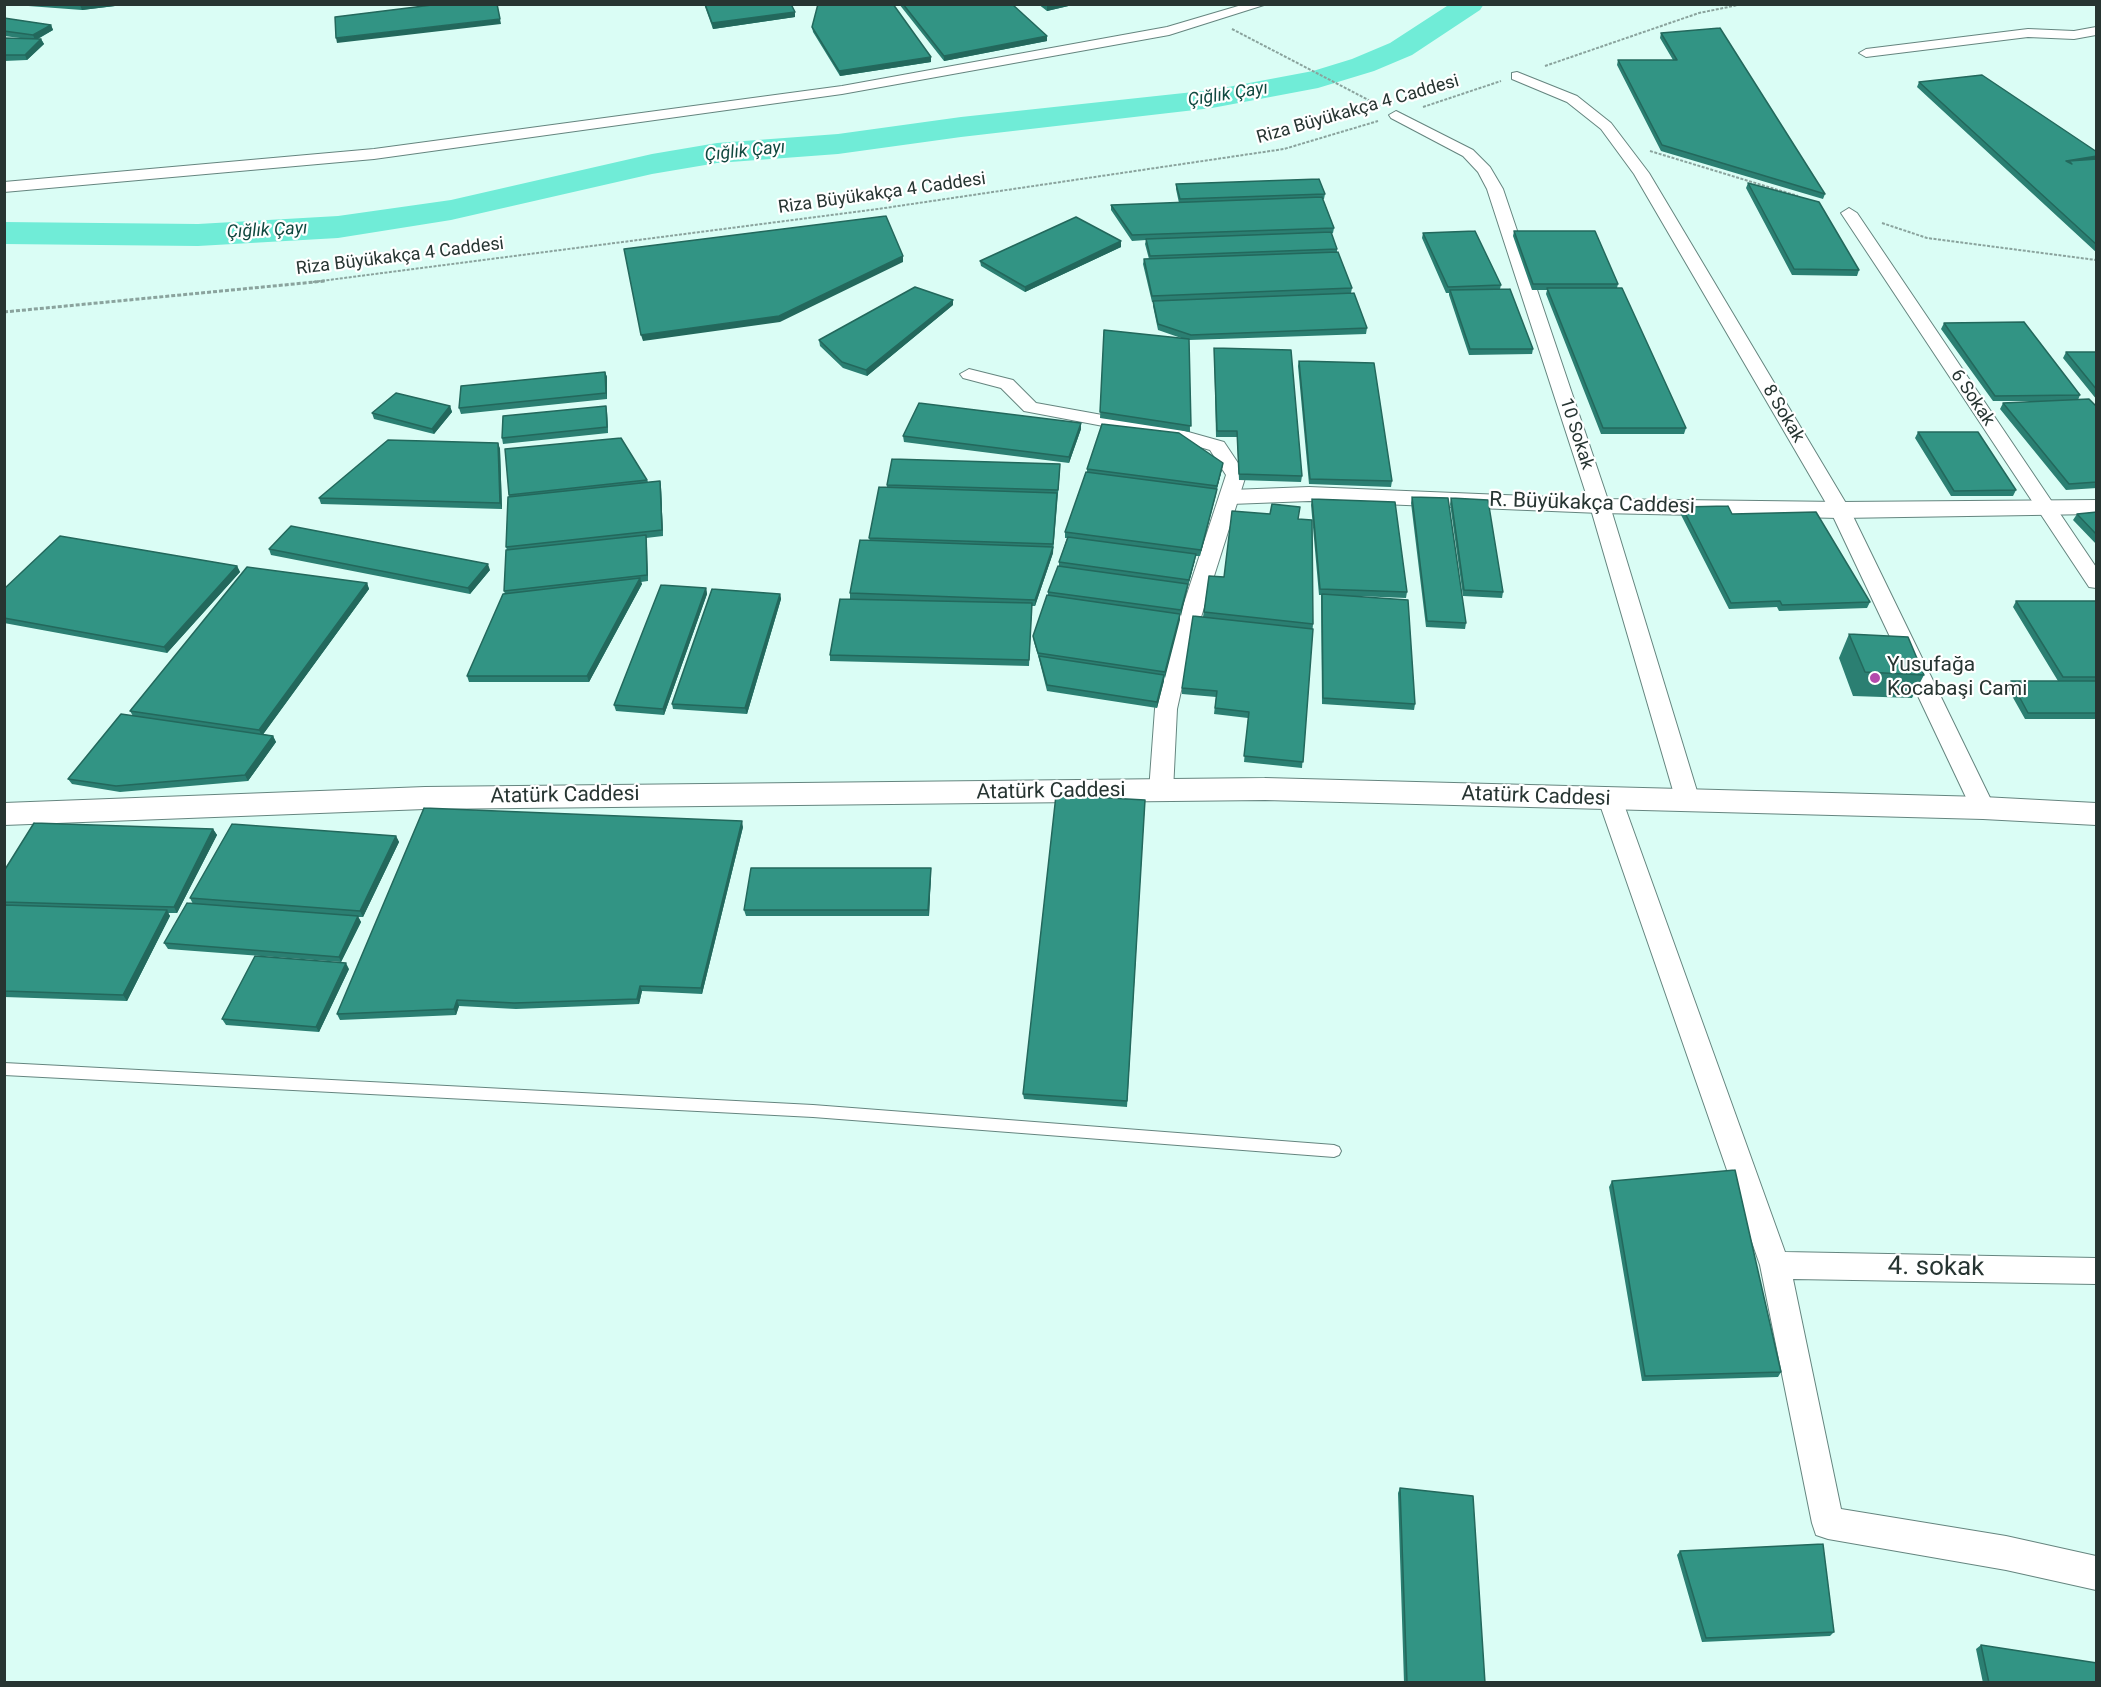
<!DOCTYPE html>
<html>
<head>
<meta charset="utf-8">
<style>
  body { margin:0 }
  #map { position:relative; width:2101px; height:1687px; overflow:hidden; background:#dafdf5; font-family:Roboto,sans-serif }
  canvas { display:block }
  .frame { position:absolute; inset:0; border:6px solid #273532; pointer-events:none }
</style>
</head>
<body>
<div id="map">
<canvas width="2101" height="1687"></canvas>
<div class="frame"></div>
</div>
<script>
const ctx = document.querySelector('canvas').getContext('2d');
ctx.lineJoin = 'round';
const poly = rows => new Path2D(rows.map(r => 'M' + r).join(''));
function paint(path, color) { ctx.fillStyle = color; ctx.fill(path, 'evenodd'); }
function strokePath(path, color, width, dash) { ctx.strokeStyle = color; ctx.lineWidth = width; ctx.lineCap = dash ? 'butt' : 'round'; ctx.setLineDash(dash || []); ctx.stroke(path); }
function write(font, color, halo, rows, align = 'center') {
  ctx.font = font + ' Roboto,sans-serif'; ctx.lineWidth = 4.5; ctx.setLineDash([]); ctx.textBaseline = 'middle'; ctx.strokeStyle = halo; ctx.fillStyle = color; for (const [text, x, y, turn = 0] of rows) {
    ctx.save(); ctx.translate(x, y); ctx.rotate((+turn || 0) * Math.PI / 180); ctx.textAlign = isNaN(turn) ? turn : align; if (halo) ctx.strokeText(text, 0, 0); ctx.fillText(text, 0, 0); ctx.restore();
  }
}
paint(poly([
  [1450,4,1484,4,1480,10,1412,55,1374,71,1318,88,1212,108,961,137,838,154,717,163,652,174,451,220,338,238,198,246,4,244,4,222,198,224,338,216,451,200,652,154,717,143,838,134,961,117,1212,90,1313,71,1352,59,1390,43,1450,4]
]), '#70ecd7');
const service = poly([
  [4,1063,813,1105,1334,1145,1339,1147,1341,1151,1339,1155,1334,1157,813,1117,4,1075,4,1063]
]);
const minor = poly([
  [1245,4,1267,4,1169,35,842,94,374,159,4,192,4,182,374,149,842,86,1167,27,1245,4],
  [2096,27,2096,35,2074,39,2028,37,1866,57,1859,53,1866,49,2028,29,2074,31,2096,27],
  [1517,72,1577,96,1611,123,1649,173,1850,510,1995,808,1991,814,1983,817,1975,814,1971,808,1830,510,1634,174,1601,129,1567,102,1512,79,1512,73,1517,72],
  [1396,111,1473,150,1490,167,1503,189,1610,506,1700,801,1696,807,1688,810,1680,807,1676,801,1590,506,1487,189,1478,172,1463,156,1391,118,1389,115,1396,111],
  [1849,208,1857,213,2096,567,2096,588,2089,587,1841,213,1849,208],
  [969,369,1013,380,1036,403,1174,428,1224,442,1246,475,1189,655,1177,709,1173,791,1169,797,1161,799,1153,797,1149,791,1155,709,1167,655,1226,475,1210,450,1172,439,1024,411,1001,388,963,378,960,374,969,369],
  [1610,791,1618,793,1622,799,1785,1252,2096,1258,2096,1284,1793,1279,1841,1509,2006,1536,2096,1556,2096,1590,2006,1570,1828,1539,1816,1535,1812,1523,1760,1265,1598,799,1602,793,1610,791]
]);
const tertiary = poly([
  [1309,487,1600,499,1840,502,2096,500,2096,514,1840,518,1600,513,1309,501,1231,504,1222,502,1219,497,1222,492,1231,490,1309,487],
  [1265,778,1983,797,2096,803,2096,825,1983,819,1265,800,425,809,4,825,4,803,425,787,1265,778]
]);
strokePath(service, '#65857f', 2);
strokePath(minor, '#65857f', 2);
strokePath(tertiary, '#65857f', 2);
strokePath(poly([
  [1232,29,1380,106],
  [1545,66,1699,13,1743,4],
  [1423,107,1501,81],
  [1650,151,1798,196],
  [1882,223,1927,238,2096,260],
  [313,282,878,209,1284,149,1378,121]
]), '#8aa39d', 2, [3, 1.5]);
strokePath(poly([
  [4,312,325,281]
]), '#8aa39d', 3, [4, 2]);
paint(service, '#fff');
paint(minor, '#fff');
paint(tertiary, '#fff');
paint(poly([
  [15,4,116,4,115,6,82,10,15,5],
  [704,4,791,4,795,17,713,29],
  [899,4,1012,4,1047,41,944,61],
  [1038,4,1077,4,1047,11],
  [4,18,51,25,53,30,38,39,41,39,44,44,27,60,4,61,4,38,20,38,4,36],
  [812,27,931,57,931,62,840,76,813,32],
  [1661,33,1825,194,1823,199,1661,151,1617,65,1618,60,1673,60,1660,38],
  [1919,82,2097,152,2097,253,1917,87],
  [1748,183,1859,270,1857,276,1792,275,1746,188],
  [1176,184,1325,194,1324,199,1323,199,1334,228,1333,233,1331,234,1337,249,1337,252,1352,288,1351,293,1367,328,1366,334,1189,340,1190,432,1100,418,1104,330,1184,339,1158,330,1153,306,1153,302,1152,302,1143,264,1144,259,1149,259,1145,244,1146,240,1132,241,1111,210,1111,205,1179,203,1176,189],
  [1514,231,1618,284,1617,288,1686,428,1684,434,1601,434,1546,294,1547,290,1532,290,1513,236],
  [1423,233,1501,285,1500,289,1533,349,1532,354,1469,355,1449,295,1449,293,1446,293,1422,238],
  [1121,241,1121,247,1025,292,981,266,980,261],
  [953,305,867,376,843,368,820,346,819,340],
  [1944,323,2080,395,2078,400,2097,407,2097,488,2066,490,2000,409,2003,403,2057,401,1993,401,1941,329],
  [1214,348,1302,476,1301,482,1239,480,1237,437,1216,437],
  [2066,352,2097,352,2097,400,2063,358],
  [1299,361,1392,481,1391,487,1309,484,1298,366],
  [605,372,607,377,607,399,461,414,459,408],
  [450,406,452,412,434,434,374,419,372,413],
  [607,411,608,433,503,444,502,438],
  [1081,429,1069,463,904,442,903,436],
  [1918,432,2016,490,2013,496,1951,496,1915,438],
  [498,443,500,449,502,509,321,504,319,498],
  [1223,463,1222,469,1200,556,1195,556,1195,560,1180,616,1157,708,1047,691,1039,659,1034,642,1033,636,1048,595,1048,592,1059,566,1059,562,1067,538,1065,538,1065,532,1087,472,1087,469],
  [1060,470,1053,553,1035,606,1032,606,1029,666,830,661,830,655,850,599,850,593,870,541,869,538,887,488,887,485],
  [647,480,648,482,660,481,661,487,663,536,646,538,648,581,641,582,642,584,589,682,469,682,467,676,505,594,504,591,507,550,506,547,509,495],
  [1412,497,1466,623,1465,629,1426,627,1411,503],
  [1451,498,1503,592,1502,598,1463,596,1450,504],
  [1312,499,1407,592,1406,598,1356,596,1415,704,1414,710,1322,704,1321,600,1321,595,1319,595,1311,505],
  [1682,507,1732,514,1870,602,1867,608,1779,611,1777,607,1729,609,1680,513],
  [2097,512,2097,545,2073,520,2077,514],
  [1298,519,1313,624,1302,768,1244,762,1248,718,1214,714,1216,697,1182,694,1182,688,1203,617,1209,576,1224,577],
  [269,549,490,570,470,594,271,555],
  [237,566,240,572,167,653,4,623,4,589],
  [367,583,369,589,263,734,273,736,276,742,248,781,120,792,72,784,68,779,133,716,130,711],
  [706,588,707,594,664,715,616,711,614,705],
  [780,594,781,599,747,714,673,709,672,704],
  [2016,601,2097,601,2097,719,2025,719,2007,687,2011,681,2058,681,2013,607],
  [1849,634,1924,675,1912,698,1853,696,1839,658],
  [1145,800,1127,1107,1024,1099,1023,1094],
  [743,827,702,994,642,991,639,1004,516,1009,459,1006,456,1015,340,1020,337,1014],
  [213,829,217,835,177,913,168,913,170,916,127,1001,4,997,4,871],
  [396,836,399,842,363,917,358,917,361,922,341,962,168,949,164,943,193,904,190,898],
  [931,874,929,916,746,916,744,910],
  [349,969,319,1032,226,1025,222,1019],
  [1612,1181,1781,1372,1778,1377,1642,1381,1609,1187],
  [1400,1488,1485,1683,1404,1683,1398,1493],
  [1680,1551,1834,1632,1830,1636,1702,1642,1677,1555],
  [1981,1645,2097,1683,1983,1683,1976,1649]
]), '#2b7f72');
paint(poly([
  [116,4,115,6,82,10,80,5],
  [1055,4,1077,4,1047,11,1047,6],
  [795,12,795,17,713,29,712,23],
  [500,19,501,24,337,43,336,38],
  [51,25,53,30,35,40,33,35],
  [1047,36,1047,41,944,61,944,56],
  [41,39,44,44,27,60,25,55],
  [931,57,931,62,840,76,839,71],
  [2097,156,2097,161,2072,164,2069,161,2067,166,2066,161],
  [1121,241,1121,247,1025,292,1025,287],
  [903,256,903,262,780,322,643,341,641,335],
  [953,300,953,305,867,376,866,370],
  [605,372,607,377,607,399,606,393],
  [450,406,452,412,434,434,432,429],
  [606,406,607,411,608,433,607,427],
  [1081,423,1081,429,1069,463,1069,457],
  [498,443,500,449,502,509,500,503],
  [1223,463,1222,469,1216,492,1217,486],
  [660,481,661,487,663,536,662,530],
  [1217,489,1216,495,1200,556,1201,550],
  [646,535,647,541,648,581,647,575],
  [1053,547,1053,553,1035,606,1035,600],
  [1196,554,1195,560,1188,586,1189,580],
  [488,564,490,570,470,594,468,588],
  [237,566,240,572,167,653,164,647],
  [640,578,642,584,589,682,587,676],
  [367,583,369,589,262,736,259,730],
  [1188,584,1187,590,1181,616,1181,610],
  [706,588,707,594,664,715,663,709],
  [780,594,781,599,747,714,745,708],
  [1180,614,1180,620,1165,678,1165,672],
  [1164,675,1164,681,1157,708,1157,702],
  [273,736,276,742,248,781,245,775],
  [742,821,743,827,702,994,701,988],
  [213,829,217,835,177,913,174,907],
  [396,836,399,842,363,917,360,911],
  [931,868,931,874,929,916,928,910],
  [167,910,170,916,127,1001,123,995],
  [358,916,361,922,341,962,339,957],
  [346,963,349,969,319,1032,316,1027],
  [640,986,642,991,639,1004,637,999],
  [457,1000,459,1006,456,1015,454,1009]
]), '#23685c');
const building = poly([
  [440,4,497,4,500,19,336,38,335,17,440,4],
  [705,4,791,4,795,12,712,23,705,4],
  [818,4,893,4,931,57,839,71,812,27,818,4],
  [903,4,1012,4,1047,36,944,56,903,4],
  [4,18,51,25,33,35,4,31,4,18],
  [1720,28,1825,194,1662,145,1618,60,1677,60,1661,33,1720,28],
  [4,38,41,39,25,55,4,55,4,38],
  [1982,75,2097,152,2097,156,2066,161,2072,164,2069,161,2097,159,2097,245,1919,82,1982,75],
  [1319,179,1325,194,1180,199,1176,184,1319,179],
  [1748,183,1819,202,1859,270,1794,269,1748,183],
  [1322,197,1334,228,1132,235,1111,205,1322,197],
  [886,216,903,256,779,316,641,335,624,249,886,216],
  [1076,217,1121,241,1025,287,980,261,1076,217],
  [1475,231,1501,285,1448,287,1423,233,1475,231],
  [1514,231,1595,231,1618,284,1533,284,1514,231],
  [1331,232,1337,249,1150,256,1146,239,1331,232],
  [1338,252,1352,288,1152,296,1144,259,1338,252],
  [915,287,953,300,866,370,842,362,819,340,915,287],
  [1547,288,1622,288,1686,428,1603,428,1547,288],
  [1510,289,1533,349,1470,349,1450,290,1510,289],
  [1354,293,1367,328,1191,335,1158,324,1153,301,1354,293],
  [2024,322,2080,395,1995,396,1944,323,2024,322],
  [1104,330,1189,339,1191,426,1100,412,1104,330],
  [1214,348,1291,350,1302,476,1239,474,1237,431,1217,431,1214,348],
  [2066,352,2097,352,2097,390,2066,352],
  [1299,361,1374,363,1392,481,1310,479,1299,361],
  [605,372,606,393,459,408,461,386,605,372],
  [396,393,450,406,432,429,372,413,396,393],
  [2089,399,2097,407,2097,482,2069,484,2003,403,2089,399],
  [919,403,1081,423,1069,457,903,436,919,403],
  [606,406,607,427,502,438,503,416,606,406],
  [1102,424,1179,433,1223,463,1217,486,1087,469,1102,424],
  [1918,432,1978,432,2016,490,1954,491,1918,432],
  [621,438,647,480,509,495,505,449,621,438],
  [388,440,498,443,500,503,319,498,388,440],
  [892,459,1060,464,1058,490,887,485,892,459],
  [1086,472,1217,489,1201,550,1065,532,1086,472],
  [660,481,662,530,506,547,508,497,660,481],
  [879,487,1057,493,1053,544,869,538,879,487],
  [1412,497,1448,498,1466,623,1427,621,1412,497],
  [1451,498,1488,500,1503,592,1464,590,1451,498],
  [1312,499,1395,502,1407,592,1320,589,1312,499],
  [1272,504,1300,507,1298,519,1312,520,1313,624,1204,612,1209,576,1224,577,1232,511,1270,514,1272,504],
  [1728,506,1732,514,1816,512,1870,602,1782,605,1780,601,1731,603,1682,507,1728,506],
  [2097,512,2097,535,2077,514,2097,512],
  [291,526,488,564,468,588,269,549,291,526],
  [646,535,647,575,504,591,506,550,646,535],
  [60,536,237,566,164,647,4,618,4,589,60,536],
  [1068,537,1196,554,1189,580,1059,562,1068,537],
  [860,540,1053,547,1035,600,850,593,860,540],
  [1058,566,1188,584,1181,610,1048,592,1058,566],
  [247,567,367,583,259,730,130,711,247,567],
  [640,578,587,676,467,676,503,594,640,578],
  [661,585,706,588,663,709,614,705,661,585],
  [712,589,780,594,745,708,672,704,712,589],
  [1322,594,1408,600,1415,704,1323,698,1322,594],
  [1047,595,1180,614,1165,672,1038,653,1033,636,1047,595],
  [840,599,1032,603,1029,660,830,655,840,599],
  [2016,601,2097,601,2097,677,2063,677,2016,601],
  [1193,616,1313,629,1303,762,1244,756,1249,712,1215,708,1217,691,1182,688,1193,616],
  [1849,634,1908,637,1924,675,1865,672,1849,634],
  [1039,656,1164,675,1157,702,1047,685,1039,656],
  [2011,681,2097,681,2097,713,2028,713,2011,681],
  [121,714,273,736,245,775,116,786,68,779,121,714],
  [1056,795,1145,800,1127,1101,1023,1094,1056,795],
  [424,808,742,821,701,988,640,986,637,999,514,1003,457,1000,454,1009,337,1014,424,808],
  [34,823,213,829,174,907,4,902,4,871,34,823],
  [232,824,396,836,360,911,190,898,232,824],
  [751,868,931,868,928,910,744,910,751,868],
  [187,903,358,916,339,957,164,943,187,903],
  [4,905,167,910,123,995,4,991,4,905],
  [255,956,346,963,316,1027,222,1019,255,956],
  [1735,1170,1781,1372,1645,1376,1612,1181,1735,1170],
  [1400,1488,1473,1496,1485,1683,1407,1683,1400,1488],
  [1823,1544,1834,1632,1706,1638,1680,1551,1823,1544],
  [1981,1645,2097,1663,2097,1683,1989,1683,1981,1645]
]);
paint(building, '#329484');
strokePath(building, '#23685c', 1.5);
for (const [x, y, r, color] of [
  [1875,678,6,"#b44aac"]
]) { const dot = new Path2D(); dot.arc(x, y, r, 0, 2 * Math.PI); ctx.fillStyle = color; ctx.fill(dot); strokePath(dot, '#fff', 2); }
write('italic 18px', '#114940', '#fff', [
  ["Çığlık Çayı",1228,95,-9],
  ["Çığlık Çayı",745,152,-6],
  ["Çığlık Çayı",267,231,-3]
]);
write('18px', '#273532', '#fff', [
  ["Riza Büyükakça 4 Caddesi",1358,110,-16],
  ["Riza Büyükakça 4 Caddesi",882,194,-8],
  ["Riza Büyükakça 4 Caddesi",400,257,-7],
  ["6 Sokak",1972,398,56],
  ["8 Sokak",1783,414,59],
  ["10 Sokak",1576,434,72]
]);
write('21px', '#273532', '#fff', [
  ["R. Büyükakça Caddesi",1592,504,2],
  ["Atatürk Caddesi",1051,792,-1],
  ["Atatürk Caddesi",565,796,-1],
  ["Atatürk Caddesi",1536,797,2]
]);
write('21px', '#273532', '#fff', [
  ["Yusufağa",1887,666],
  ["Kocabaşi Cami",1887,690]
], 'left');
write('26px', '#273532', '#fff', [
  ["4. sokak",1936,1268,1]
]);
</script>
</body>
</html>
